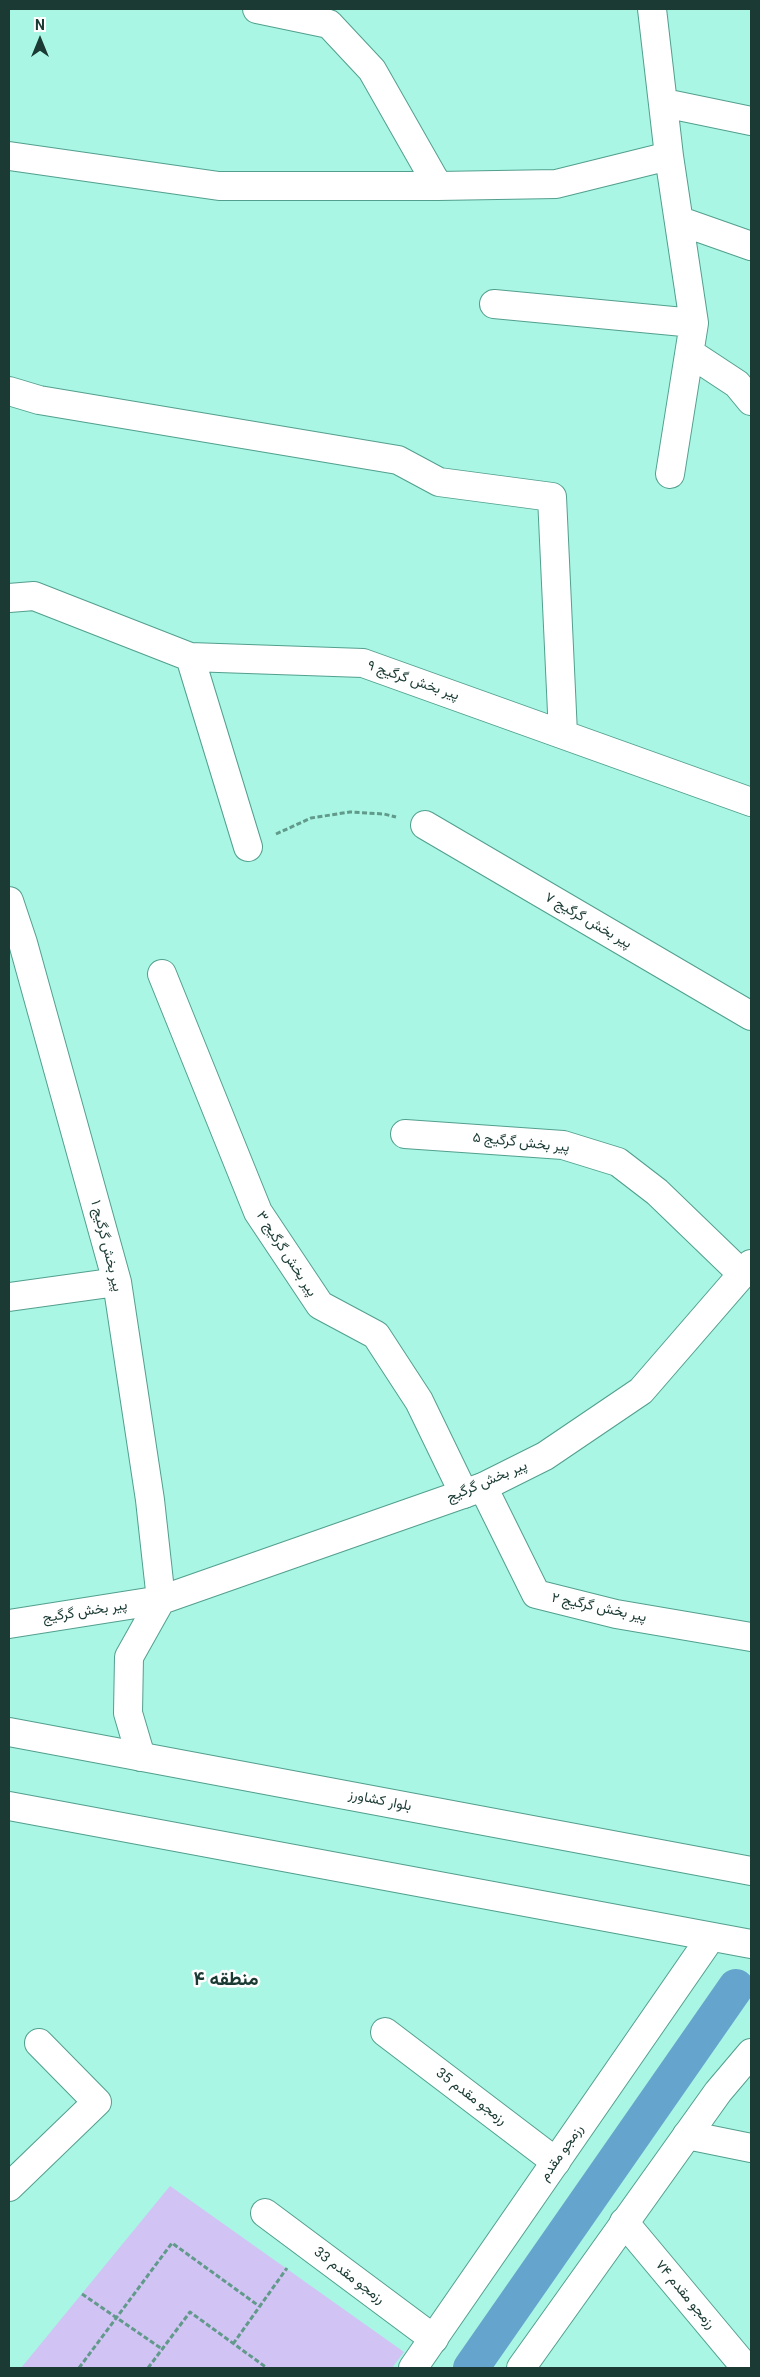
<!DOCTYPE html>
<html>
<head>
<meta charset="utf-8">
<style>
  body { margin:0 }
  #map { position:relative; width:760px; height:2377px; overflow:hidden; background:#a8f6e3; font-family:Roboto,sans-serif }
  canvas { display:block }
  .frame { position:absolute; inset:0; border:10px solid #1a3a33; pointer-events:none }
  .north { position:absolute; left:15px; top:15px; width:50px; height:50px; -webkit-text-stroke:4px #fff; paint-order:stroke; rotate:0deg; font-size:14px; font-weight:700; line-height:20px; text-align:center; color:#1a3a33 }
  .north::after { content:''; display:block; margin:auto; width:18px; height:22px; background:#1a3a33; clip-path:polygon(50% 0,100% 100%,50% 72%,0 100%) }
</style>
</head>
<body>
<div id="map">
<canvas width="760" height="2377"></canvas>
<div class="frame"></div>
<div class="north">N</div>
</div>
<script>
const ctx = document.querySelector('canvas').getContext('2d');
ctx.lineJoin = 'round';
function paint(path, color) { ctx.fillStyle = color; ctx.fill(path, 'evenodd'); }
const poly = rows => new Path2D(rows.map(r => 'M' + r).join(''));
function strokePath(path, color, width, dash) { ctx.strokeStyle = color; ctx.lineWidth = width; ctx.lineCap = dash ? 'butt' : 'round'; ctx.setLineDash(dash || []); ctx.stroke(path); }
function write(font, color, halo, rows, align = 'center') {
  ctx.font = font + ' Roboto,Vazirmatn,sans-serif'; ctx.lineWidth = 5; ctx.setLineDash([]); ctx.textBaseline = 'middle'; ctx.strokeStyle = halo; ctx.fillStyle = color; for (const [text, x, y, turn = 0] of rows) {
    ctx.save(); ctx.translate(x, y); ctx.rotate((+turn || 0) * Math.PI / 180); ctx.textAlign = isNaN(turn) ? turn : align; if (halo) ctx.strokeText(text, 0, 0); ctx.fillText(text, 0, 0); ctx.restore();
  }
}
paint(poly([
  [170,2186,404,2352,392,2368,21,2368]
]), '#d1c3f4');
strokePath(poly([
  [471,2368,736,1987]
]), '#65a4cc', 36);
const street = poly([
  [257,9,329,24,372,70,438,186],
  [652,9,669,156,694,323,670,474],
  [664,103,751,121],
  [9,156,219,186,438,186,556,184,669,156],
  [680,221,751,246],
  [494,304,694,323],
  [690,353,737,384,751,401],
  [9,391,39,400,398,460,439,482,552,497,563,734],
  [9,598,34,596,190,657,363,663,751,802],
  [190,657,248,847],
  [425,825,751,1016],
  [9,901,23,943,117,1282,150,1500,161,1600],
  [162,974,258,1212,320,1305,376,1335,419,1401,464,1494],
  [405,1134,563,1145,618,1162,657,1192,742,1274],
  [9,1297,117,1282],
  [483,1487,536,1594,616,1614,751,1637],
  [385,2032,556,2162],
  [687,2135,751,2148],
  [9,2187,97,2102,39,2043],
  [265,2213,434,2339],
  [624,2222,746,2368]
]);
const secondary = poly([
  [9,1624,161,1600,483,1487,545,1456,641,1391,751,1264],
  [141,1757,128,1713,129,1657,161,1600],
  [413,2368,711,1937],
  [521,2368,718,2092,751,2053]
]);
const primary = poly([
  [9,1732,751,1871],
  [9,1806,751,1944]
]);
strokePath(street, '#539f8f', 30);
strokePath(secondary, '#539f8f', 30);
strokePath(primary, '#539f8f', 30);
strokePath(poly([
  [276,834,311,818,350,812,384,814,396,817],
  [82,2294,162,2349],
  [233,2344,287,2268],
  [79,2368,172,2243,259,2306],
  [148,2368,190,2312,267,2368]
]), '#61998b', 3, [5, 2.5]);
strokePath(street, '#fff', 28);
strokePath(secondary, '#fff', 28);
strokePath(primary, '#fff', 28);
write('14px', '#1a3a33', '#fff', [
  ["پیر بخش گرگیج ۹",413,681,19],
  ["پیر بخش گرگیج ۷",588,921,30],
  ["پیر بخش گرگیج ۵",521,1143,6],
  ["پیر بخش گرگیج ۱",106,1246,76],
  ["پیر بخش گرگیج ۳",286,1254,57],
  ["پیر بخش گرگیج",487,1482,-23],
  ["پیر بخش گرگیج ۲",599,1608,12],
  ["پیر بخش گرگیج",85,1612,-9],
  ["بلوار کشاورز",380,1801,11],
  ["رزمجو مقدم 35",471,2097,37],
  ["رزمجو مقدم",562,2153,-55],
  ["رزمجو مقدم 33",349,2276,37],
  ["رزمجو مقدم ۷۴",685,2295,50]
]);
write('bold 19px', '#1a3a33', '#fff', [
  ["منطقه ۴",226,1980]
]);
</script>
</body>
</html>
